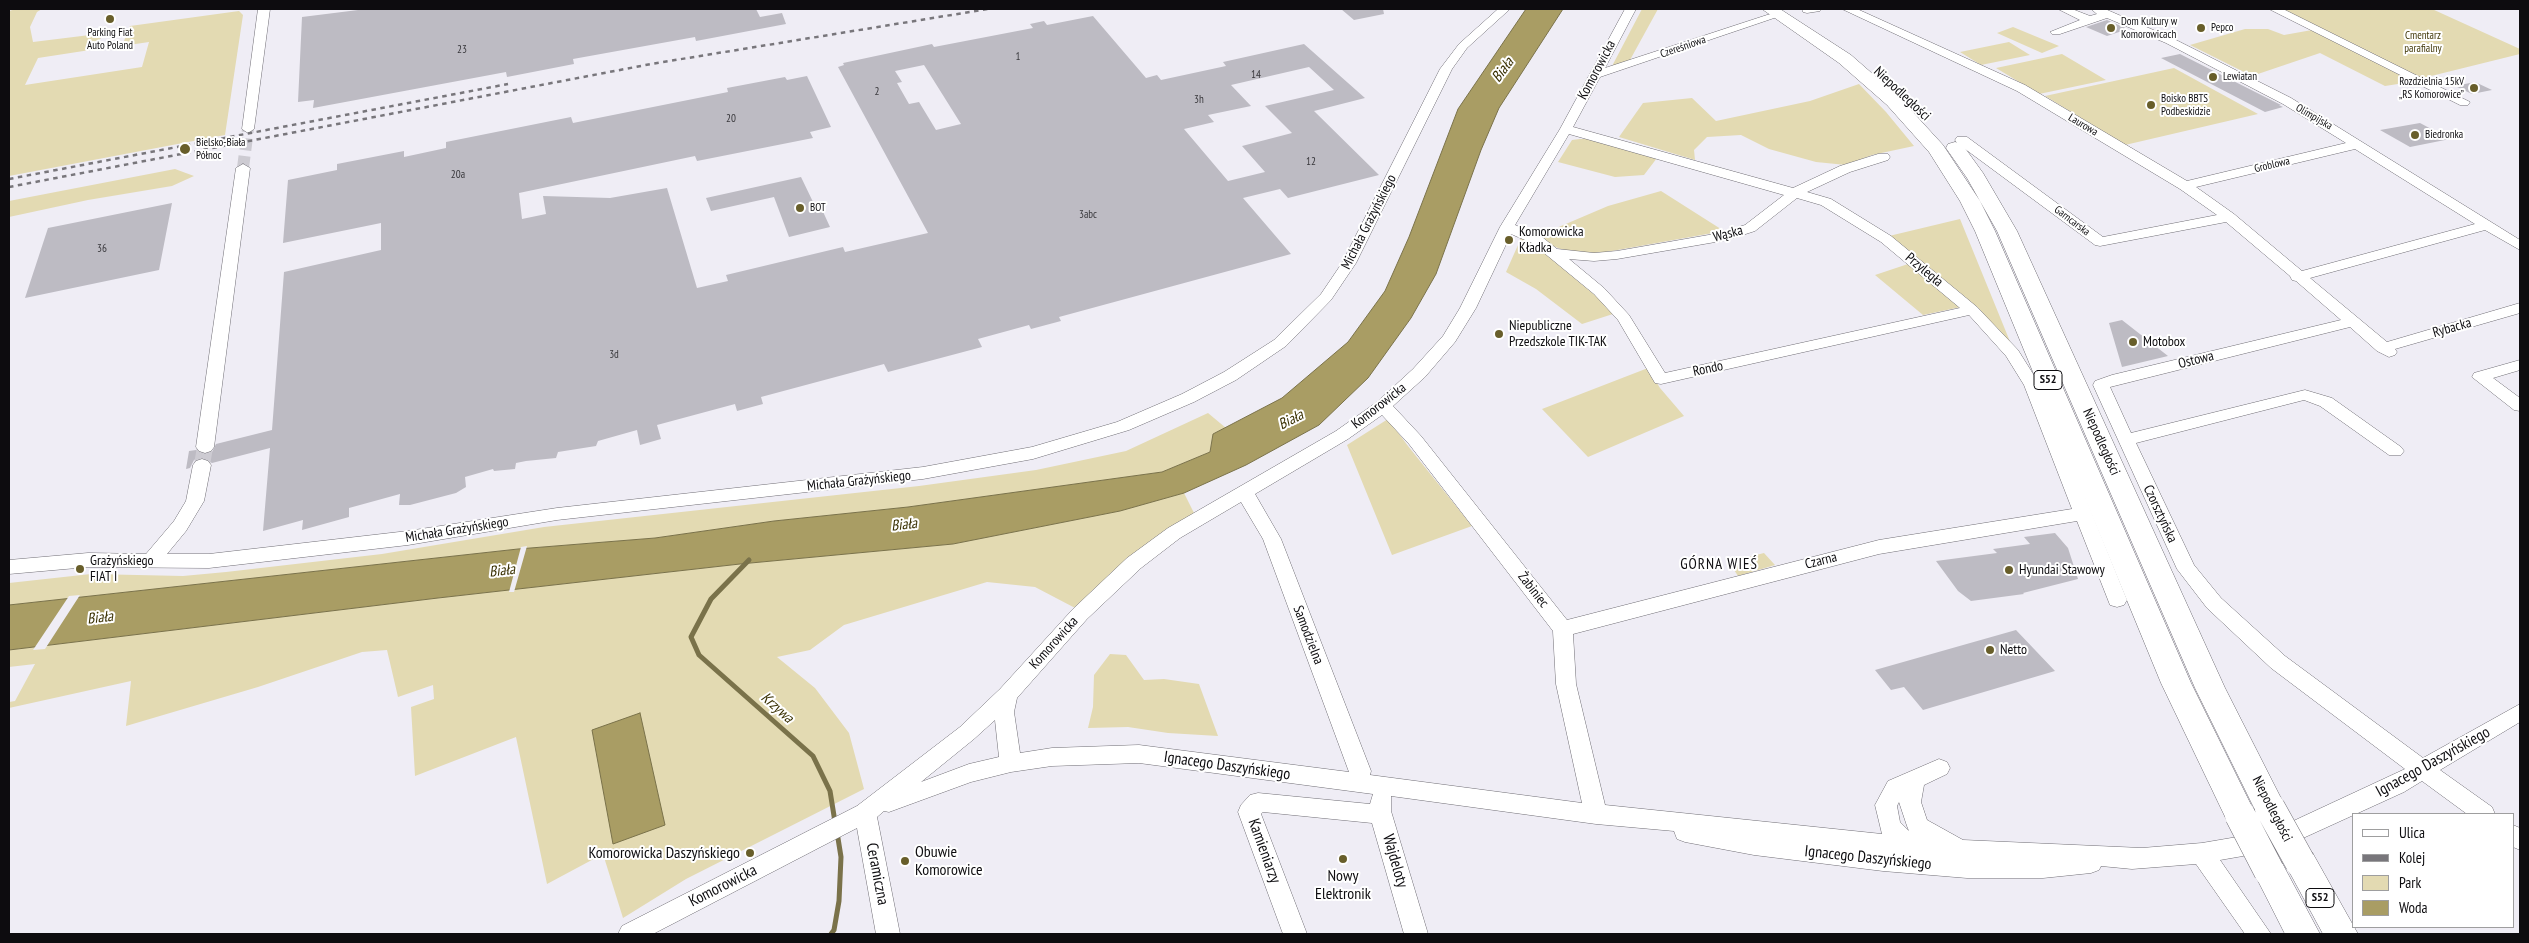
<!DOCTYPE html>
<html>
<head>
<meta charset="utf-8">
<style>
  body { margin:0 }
  #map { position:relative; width:2529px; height:943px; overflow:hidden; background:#efedf5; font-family:"PT Sans Narrow",sans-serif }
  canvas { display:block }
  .frame { position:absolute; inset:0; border:10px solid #0d0c0f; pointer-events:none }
  .legend { position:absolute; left:2352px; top:813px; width:162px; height:115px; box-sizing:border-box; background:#fff; border:1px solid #9e9e9f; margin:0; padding:6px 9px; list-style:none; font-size:15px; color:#0d0c0f }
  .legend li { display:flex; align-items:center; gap:10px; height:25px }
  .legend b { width:25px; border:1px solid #9e9e9f }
</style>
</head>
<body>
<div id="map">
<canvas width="2529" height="943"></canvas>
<div class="frame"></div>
<ul class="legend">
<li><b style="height:6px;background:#fff"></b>Ulica</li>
<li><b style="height:6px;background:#78767b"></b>Kolej</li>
<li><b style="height:14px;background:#e3dab2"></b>Park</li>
<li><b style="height:14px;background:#a99d64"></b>Woda</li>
</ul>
</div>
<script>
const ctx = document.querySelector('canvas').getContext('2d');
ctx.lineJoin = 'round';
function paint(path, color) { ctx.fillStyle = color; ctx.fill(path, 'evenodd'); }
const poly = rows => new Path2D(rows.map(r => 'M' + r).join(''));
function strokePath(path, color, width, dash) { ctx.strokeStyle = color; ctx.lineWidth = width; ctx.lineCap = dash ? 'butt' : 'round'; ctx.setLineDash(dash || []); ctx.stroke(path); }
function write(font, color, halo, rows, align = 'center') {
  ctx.font = font + ' "PT Sans Narrow",sans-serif'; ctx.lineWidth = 4; ctx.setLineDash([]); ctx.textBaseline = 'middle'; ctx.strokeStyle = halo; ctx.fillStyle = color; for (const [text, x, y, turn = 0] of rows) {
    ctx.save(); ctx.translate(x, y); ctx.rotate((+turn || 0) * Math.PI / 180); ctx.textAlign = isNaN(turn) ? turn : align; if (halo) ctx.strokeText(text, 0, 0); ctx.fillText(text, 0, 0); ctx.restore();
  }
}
paint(poly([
  [16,9,42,9,37,12,30,27,33,42,98,34,102,37,90,50,38,58,25,85,142,67,149,42,122,46,130,26,239,11,243,15,225,135,9,176,9,11],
  [1642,9,1658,9,1630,60,1611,68],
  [2278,9,2432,9,2520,49,2520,54,2419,79],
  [2013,27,2059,46,2042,53,1997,33],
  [2245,29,2268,29,2284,35,2312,30,2417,81,2385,86,2320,53,2252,76,2190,45],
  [2009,42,2030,55,1981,65,1960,52],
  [2062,54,2106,80,2039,94,1996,68],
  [2174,68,2258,114,2125,145,2045,96],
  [1859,84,1886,112,1914,146,1872,155,1846,165,1816,162,1769,149,1741,135,1707,137,1694,150,1695,160,1619,137,1643,103,1692,98,1716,121,1810,101],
  [1580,139,1589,139,1657,158,1644,175,1615,177,1558,162,1572,140],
  [175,169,194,176,172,186,88,200,9,217,9,201],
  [1661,191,1724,231,1595,254,1568,252,1553,246,1540,235,1608,206],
  [1960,219,2011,344,1965,297,1889,236],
  [1522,236,1552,259,1616,313,1582,324,1536,289,1506,272],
  [1908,264,1961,307,1923,315,1875,275],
  [1648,368,1660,388,1684,416,1588,457,1542,409],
  [1208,413,1226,428,1213,434,1210,452,1162,472,908,507,774,521,655,538,518,549,9,605,9,583,91,574,183,576,226,572,382,554,544,527,919,486,1036,470,1126,451],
  [1388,419,1408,446,1472,526,1392,555,1347,445],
  [1184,493,1194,513,1163,532,1077,609,1035,587,987,582,844,625,810,650,777,657,815,688,849,733,864,789,686,879,623,918,603,854,547,884,516,737,415,776,411,707,434,699,433,685,398,697,387,650,362,652,258,687,126,726,131,681,9,708,9,702,15,701,35,664,9,667,9,650,438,598,740,564,953,544,1120,511],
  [1764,553,1775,565,1738,576,1729,562],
  [1110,654,1126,655,1144,680,1164,679,1199,684,1218,736,1168,733,1128,727,1088,728,1093,707,1094,675]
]), '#e3dab2');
const water = poly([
  [1526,9,1563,9,1499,108,1481,150,1436,274,1411,318,1368,378,1319,425,1246,465,1184,493,1120,511,953,544,740,564,438,598,9,650,9,605,518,549,655,538,774,521,908,507,1162,472,1210,452,1213,434,1282,398,1348,342,1385,291,1409,237,1458,109,1526,9],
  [640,713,665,825,613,844,592,730,640,713]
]);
paint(water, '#a99d64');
strokePath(water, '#7a724a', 1);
paint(poly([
  [527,546,514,592,509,592,521,547],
  [80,595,45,649,33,650,69,596]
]), '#efedf5');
strokePath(poly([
  [749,560,711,599,691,637,699,655,813,756,830,791,835,822],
  [831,934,834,930,839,901,841,857,837,832]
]), '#7a724a', 5);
paint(poly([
  [366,9,756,9,760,17,782,13,786,24,696,41,695,37,573,59,574,64,507,77,506,72,313,108,314,100,298,102,302,17],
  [1341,9,1383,9,1384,14,1354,20],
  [1093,16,1146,78,1157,75,1161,80,1226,66,1223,62,1304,44,1365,98,1314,111,1379,175,1288,198,1280,189,1243,198,1291,254,1059,317,1061,321,1031,329,1029,325,978,339,982,347,888,372,884,364,761,397,763,404,737,411,735,404,657,425,661,439,640,445,637,430,598,441,596,446,558,452,556,458,526,461,516,463,515,469,494,471,493,469,465,477,466,487,456,493,410,505,399,505,400,494,349,508,349,517,302,530,303,520,263,531,270,448,212,463,201,457,194,460,190,468,186,469,189,451,196,450,206,455,212,452,216,444,272,430,284,272,381,250,381,223,283,243,288,180,337,170,337,164,404,151,404,157,446,148,446,142,571,117,573,123,728,92,727,88,785,77,787,80,807,76,831,127,810,132,813,138,697,161,695,156,519,193,522,219,546,214,543,196,610,198,667,188,697,288,728,281,726,275,843,247,845,252,928,233,838,67,844,65,843,63,932,44,934,47,1033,28,1030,24,1044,21,1047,25],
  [924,65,961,124,936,130,919,102,909,104,897,83,902,82,895,71],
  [1309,67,1334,90,1265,106,1292,133,1242,146,1265,172,1228,181,1184,129,1214,122,1208,115,1251,106,1231,85],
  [2107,20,2128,29,2107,36,2086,27],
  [2180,54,2281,105,2279,105,2283,107,2265,112,2161,58],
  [2475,82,2492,90,2472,94,2455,86],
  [2420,123,2450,139,2410,147,2380,130],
  [801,177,814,204,819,203,830,227,789,237,774,197,711,211,706,198],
  [172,203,159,270,25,298,48,228],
  [2122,320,2168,356,2122,367,2109,323],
  [2055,533,2068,548,2078,579,2023,593,2024,594,1971,601,1958,591,1936,561,1997,553,1993,549,2030,544,2024,537],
  [2016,630,2055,671,1923,710,1904,687,1891,690,1875,670]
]), '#bdbbc3');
strokePath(poly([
  [243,168,248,129]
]), '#cdcbd2', 12, [12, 6]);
strokePath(poly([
  [202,465,205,447]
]), '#cdcbd2', 16, [16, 8]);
const minor = poly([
  [258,9,270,9,254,129,248,133,242,129,258,9],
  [1498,9,1510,9,1467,48,1452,69,1356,263,1331,300,1286,346,1236,380,1194,402,1129,430,1033,459,923,479,557,520,408,545,209,568,88,567,9,574,9,560,88,553,146,554,174,521,186,501,193,465,196,461,202,459,208,461,211,465,204,501,186,531,167,554,209,554,408,531,557,508,923,467,1032,447,1117,422,1182,394,1224,372,1274,340,1321,294,1342,263,1440,69,1459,44,1498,9],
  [1625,9,1636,9,1605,68,1767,15,1771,14,1777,17,1600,77,1573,127,1793,188,1840,166,1878,154,1888,154,1890,157,1888,160,1850,172,1807,192,1831,199,1891,236,1977,307,2018,350,2040,385,2127,600,2124,605,2117,607,2110,605,2077,521,1879,554,1573,634,1576,684,1605,805,1882,834,1875,805,1888,781,1939,759,1947,762,1950,768,1947,774,1924,785,1921,802,1927,820,1963,840,2142,848,2202,843,2243,836,2289,823,2405,769,2271,668,2207,608,2177,569,2093,385,2095,381,2112,375,2341,320,2296,281,2292,280,2290,276,2226,222,2100,246,2095,245,1957,143,1955,140,1957,137,1967,137,2103,237,2217,215,2180,189,2017,91,1842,9,1857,9,2025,85,2187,181,2346,143,2283,104,2166,43,2107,18,2060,34,2052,34,2050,32,2080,20,2058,9,2072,9,2090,16,2097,14,2091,9,2105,9,2174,39,2291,98,2520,240,2520,250,2485,230,2310,278,2387,342,2520,303,2520,313,2395,349,2397,352,2395,355,2389,357,2377,351,2350,327,2110,387,2131,433,2305,390,2332,398,2401,447,2404,451,2401,455,2389,455,2320,406,2304,400,2136,443,2194,565,2221,598,2285,656,2423,758,2520,704,2520,722,2440,770,2492,807,2495,814,2467,814,2422,781,2404,792,2301,839,2243,856,2220,860,2271,934,2245,934,2196,864,2132,869,2101,866,2099,870,2091,873,2043,878,1967,878,1883,871,1754,855,1685,842,1677,839,1674,831,1596,824,1391,796,1391,811,1428,934,1404,934,1372,823,1263,812,1261,814,1307,934,1283,934,1238,812,1241,805,1250,795,1258,793,1370,804,1373,794,1139,763,1052,766,1011,772,971,782,889,812,884,811,877,817,900,934,876,934,857,828,653,934,618,934,622,926,857,806,960,727,1000,689,1073,609,1127,558,1168,528,1336,431,1377,402,1413,369,1443,336,1460,308,1500,227,1560,129,1625,9],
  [1569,134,1784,195,1745,225,1720,233,1617,251,1594,253,1557,249,1542,237,1515,225,1569,134],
  [2355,149,2475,224,2302,271,2234,214,2196,187,2355,149],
  [1797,198,1821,205,1881,242,1960,308,1665,373,1629,315,1604,288,1569,259,1594,261,1617,259,1727,240,1755,231,1797,198],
  [1511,234,1532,243,1594,294,1618,320,1655,383,1661,384,1969,315,2006,356,2024,385,2072,509,1879,540,1567,620,1421,436,1393,406,1425,377,1455,342,1476,308,1511,234],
  [1382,415,1409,444,1553,631,1556,684,1582,803,1370,775,1371,771,1281,539,1255,494,1348,439,1382,415],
  [1241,502,1263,539,1349,772,1139,745,1052,748,1020,753,1014,712,1017,698,1087,619,1141,568,1180,538,1241,502],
  [995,720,999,757,969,764,921,782,974,739,995,720],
  [1899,802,1907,826,1909,831,1900,822,1897,806,1899,802],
  [1802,9,1822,9,1820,11,1807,13,1803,12,1802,9],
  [2269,9,2283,9,2470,102,2468,105,2460,105,2269,9],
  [243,164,250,168,214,447,211,451,205,453,199,451,196,447,236,168,243,164],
  [2520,360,2520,370,2493,378,2520,398,2520,411,2514,410,2472,377,2474,373,2520,360],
  [2513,825,2520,828,2520,850,2513,847,2513,825]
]);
const highway = poly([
  [1762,9,1780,9,1851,55,1899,97,1943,145,1980,201,1995,231,2191,683,2256,815,2251,825,2240,829,2229,825,2161,683,1975,231,1960,201,1929,152,1887,105,1839,63,1762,9],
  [1955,142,1962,144,1983,173,2017,231,2225,688,2286,808,2281,818,2270,822,2259,818,2195,688,1997,231,1967,178,1946,148,1948,144,1955,142],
  [2300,848,2312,852,2358,934,2323,934,2284,862,2288,852,2300,848],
  [2269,856,2281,861,2320,934,2285,934,2253,871,2257,861,2269,856]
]);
strokePath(minor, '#706e75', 1);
strokePath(highway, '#706e75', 1);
paint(minor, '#fff');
paint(highway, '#fff');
strokePath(poly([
  [9,179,508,84],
  [9,187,651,64,988,9]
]), '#78767b', 2.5, [4.5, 4.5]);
const highwayBridge = poly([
  [2270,808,2300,862],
  [2240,815,2269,871]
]);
strokePath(highwayBridge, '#706e75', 31, []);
strokePath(highwayBridge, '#fff', 30);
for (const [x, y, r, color] of [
  [110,19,5,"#685e2a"],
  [2111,28,5,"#685e2a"],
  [2201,28,5,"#685e2a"],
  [2213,77,5,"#685e2a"],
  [2474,88,5,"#685e2a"],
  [2151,105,5,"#685e2a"],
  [2415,135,5,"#685e2a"],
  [185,149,6,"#685e2a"],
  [800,208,5,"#685e2a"],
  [1509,240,5,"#685e2a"],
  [1499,334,5,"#685e2a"],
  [2133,342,5,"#685e2a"],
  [80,569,5,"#685e2a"],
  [2009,570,5,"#685e2a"],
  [1990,650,5,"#685e2a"],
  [750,853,5,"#685e2a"],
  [1343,859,5,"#685e2a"],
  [905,861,5,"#685e2a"]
]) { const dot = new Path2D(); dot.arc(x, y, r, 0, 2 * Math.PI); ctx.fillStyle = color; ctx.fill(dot); strokePath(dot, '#fff', 2); }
write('11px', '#0d0c0f', '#fff', [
  ["Dom Kultury w",2121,22],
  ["Komorowicach",2121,35],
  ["Pepco",2211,28],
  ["Parking Fiat",110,33,"center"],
  ["Auto Poland",110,46,"center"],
  ["Lewiatan",2223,77],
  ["Rozdzielnia 15kV",2464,82,"right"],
  ["„RS Komorowice”",2464,95,"right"],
  ["Boisko BBTS",2161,99],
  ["Podbeskidzie",2161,112],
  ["Biedronka",2425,135],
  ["Bielsko-Biała",196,143],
  ["Północ",196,156],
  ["BOT",810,208]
], 'left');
write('11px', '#413808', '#fff', [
  ["Cmentarz",2423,36],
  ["parafialny",2423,49]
]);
write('11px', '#0d0c0f', '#fff', [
  ["Czereśniowa",1683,47,-19],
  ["Olimpijska",2314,117,30],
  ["Laurowa",2083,125,31],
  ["Groblowa",2272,165,-13],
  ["Garncarska",2072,221,37]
]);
write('11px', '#39383c', null, [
  ["23",462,50],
  ["1",1018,57],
  ["14",1256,75],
  ["2",877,92],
  ["3h",1199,100],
  ["20",731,119],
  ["12",1311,162],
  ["20a",458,175],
  ["3abc",1088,215],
  ["36",102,249],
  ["3d",614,355]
]);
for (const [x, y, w] of [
  [2048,380,28],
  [2320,898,28]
]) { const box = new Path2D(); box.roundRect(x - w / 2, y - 9.5, w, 19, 4); ctx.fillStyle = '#fff'; ctx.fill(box); strokePath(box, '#0d0c0f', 1); }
write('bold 12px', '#0d0c0f', null, [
  ["S52",2048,380],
  ["S52",2320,898]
]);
write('14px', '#0d0c0f', '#fff', [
  ["Komorowicka",1597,70,-62],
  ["Niepodległości",1902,94,43],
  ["Michała Grażyńskiego",1369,222,-63],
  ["Wąska",1728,234,-15],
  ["Przyległa",1924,270,40],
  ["Rybacka",2452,328,-16],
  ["Ostowa",2196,360,-14],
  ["Rondo",1708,369,-12],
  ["Komorowicka",1379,406,-38],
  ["Niepodległości",2101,442,66],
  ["Michała Grażyńskiego",859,481,-6],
  ["Czorsztyńska",2160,514,65],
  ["Michała Grażyńskiego",457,530,-9],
  ["Czarna",1821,561,-14],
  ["Żabiniec",1533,590,52],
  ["Samodzielna",1308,635,69],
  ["Komorowicka",1054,643,-48],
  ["Niepodległości",2272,809,63]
]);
write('14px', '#0d0c0f', '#fff', [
  ["Komorowicka",1519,232],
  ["Kładka",1519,248],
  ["Niepubliczne",1509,326],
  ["Przedszkole TIK-TAK",1509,342],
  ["Motobox",2143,342],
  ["Grażyńskiego",90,561],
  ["FIAT I",90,577],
  ["Hyundai Stawowy",2019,570],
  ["Netto",2000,650]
], 'left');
write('italic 15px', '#382f00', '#fff', [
  ["Biała",1503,70,-53],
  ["Biała",1291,420,-27],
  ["Biała",904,525,-7],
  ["Biała",502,571,-7],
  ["Biała",100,618,-7],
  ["Krzywa",777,708,42]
]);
ctx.letterSpacing = '1px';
write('15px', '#0d0c0f', '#fff', [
  ["GÓRNA WIEŚ",1719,565]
]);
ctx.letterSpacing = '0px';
write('16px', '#0d0c0f', '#fff', [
  ["Ignacego Daszyńskiego",2433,762,-29],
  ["Ignacego Daszyńskiego",1227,766,8],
  ["Kamieniarzy",1264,851,70],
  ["Ignacego Daszyńskiego",1868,858,6],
  ["Wajdeloty",1395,861,74],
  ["Ceramiczna",877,874,79],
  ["Komorowicka",723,886,-27]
]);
write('16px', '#0d0c0f', '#fff', [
  ["Obuwie",915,852],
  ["Komorowice",915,870],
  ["Komorowicka Daszyńskiego",740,853,"right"],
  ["Nowy",1343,876,"center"],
  ["Elektronik",1343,894,"center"]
], 'left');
</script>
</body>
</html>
